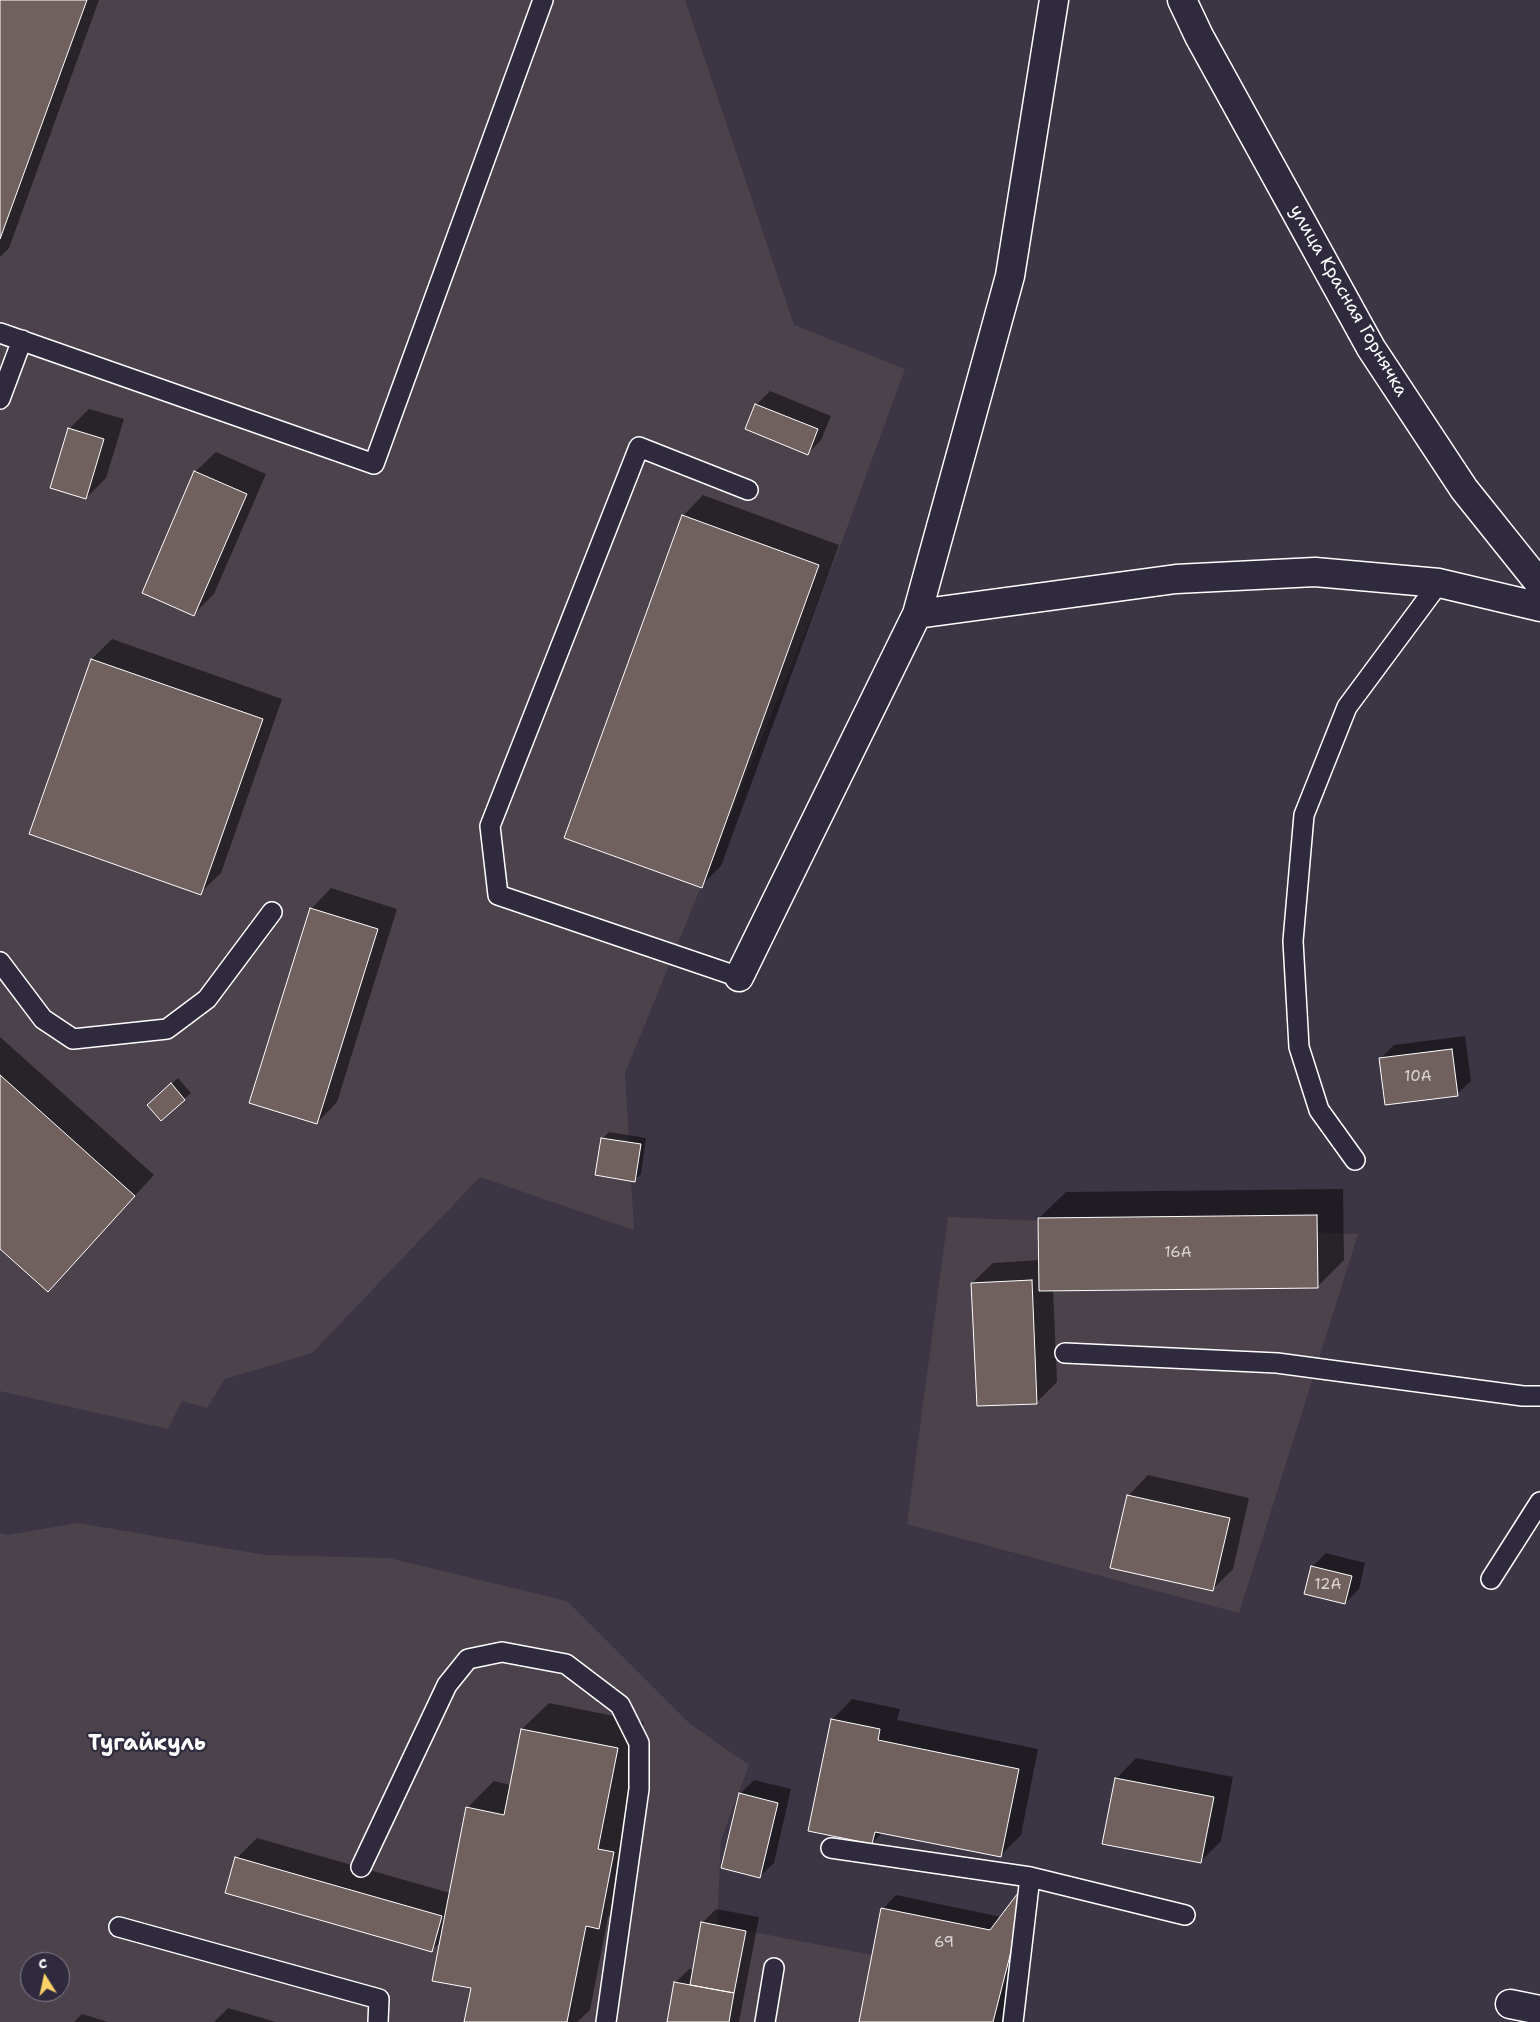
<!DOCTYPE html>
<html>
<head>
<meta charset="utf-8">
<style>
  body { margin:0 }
  #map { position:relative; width:1540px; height:2022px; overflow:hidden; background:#3c3544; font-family:"Shantell Sans",sans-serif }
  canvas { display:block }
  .north { position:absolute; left:20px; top:1952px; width:50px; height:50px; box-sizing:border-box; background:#2f2a3d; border:1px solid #827f8b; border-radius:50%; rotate:350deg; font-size:14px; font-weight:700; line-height:20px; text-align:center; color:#fff }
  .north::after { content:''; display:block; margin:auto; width:18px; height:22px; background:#ffd166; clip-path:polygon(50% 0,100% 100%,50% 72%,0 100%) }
</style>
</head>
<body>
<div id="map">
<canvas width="1540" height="2022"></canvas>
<div class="north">С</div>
</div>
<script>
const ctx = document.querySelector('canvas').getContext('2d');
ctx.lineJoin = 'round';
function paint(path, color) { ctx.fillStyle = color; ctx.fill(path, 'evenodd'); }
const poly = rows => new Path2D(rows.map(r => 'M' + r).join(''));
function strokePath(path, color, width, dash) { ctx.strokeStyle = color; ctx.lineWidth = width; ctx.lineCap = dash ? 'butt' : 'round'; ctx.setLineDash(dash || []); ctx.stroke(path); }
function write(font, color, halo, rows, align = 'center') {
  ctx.font = font + ' "Shantell Sans",sans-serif'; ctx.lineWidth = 4.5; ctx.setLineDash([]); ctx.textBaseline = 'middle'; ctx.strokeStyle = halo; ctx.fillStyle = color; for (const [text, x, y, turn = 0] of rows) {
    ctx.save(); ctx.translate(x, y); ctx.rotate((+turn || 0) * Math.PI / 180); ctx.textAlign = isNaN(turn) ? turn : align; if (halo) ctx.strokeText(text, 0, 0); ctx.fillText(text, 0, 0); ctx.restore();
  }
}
paint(poly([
  [0,0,685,0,794,325,905,369,841,544,625,1073,634,1230,480,1177,312,1353,225,1379,207,1408,182,1401,168,1429,0,1391],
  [948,1217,1358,1234,1239,1613,907,1524],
  [78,1523,265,1555,389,1558,567,1601,690,1724,749,1765,721,1840,717,1925,872,1955,990,1930,1030,1877,993,2022,0,2022,0,1533,8,1535],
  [30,1962,60,1962,60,1992,30,1992]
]), '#4c424c');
paint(poly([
  [0,0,99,0,9,248,0,257],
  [770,391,831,416,821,440,808,453,756,405],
  [89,409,124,419,106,478,86,498,69,429],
  [216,452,266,474,214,594,194,614,195,472],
  [703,495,839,545,721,866,701,886,683,516],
  [112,639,282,699,221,873,200,893,92,659],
  [331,888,397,909,337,1102,317,1123,311,909],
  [1465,1036,1471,1081,1457,1094,1380,1059,1394,1045],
  [0,1037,154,1175,48,1290,0,1247],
  [178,1078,191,1093,161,1119,155,1099],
  [609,1132,646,1138,641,1174,634,1180,602,1139],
  [1343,1189,1344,1260,1317,1287,1053,1289,1057,1382,1037,1402,978,1405,972,1283,993,1263,1040,1260,1039,1218,1066,1192],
  [1148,1475,1249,1498,1233,1569,1213,1589,1128,1496],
  [1326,1553,1365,1563,1359,1589,1345,1603,1312,1567],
  [852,1699,900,1709,897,1720,1038,1749,1021,1835,1000,1856,883,1832,872,1843,832,1720],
  [549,1703,644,1722,624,1823,640,1826,625,1901,608,1917,590,2010,577,2022,465,2022,472,1987,441,1941,431,1951,237,1858,257,1838,450,1893,467,1808,494,1781,511,1785,522,1729],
  [1136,1758,1233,1777,1221,1841,1200,1862,1116,1779],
  [754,1780,791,1789,774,1863,760,1876,740,1794],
  [1042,1867,1002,2022,860,2022,883,1909,896,1895,1001,1917],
  [716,1909,759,1917,739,2022,668,2022,675,1983,689,1969,694,1970,702,1923],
  [228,2008,276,2022,214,2022],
  [82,2014,108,2022,74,2022]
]), '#0007');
const building = poly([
  [0,0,87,0,0,239,0,0],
  [755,404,818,429,808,455,745,429,755,404],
  [68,428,104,439,86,499,50,488,68,428],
  [194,471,247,494,194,616,142,593,194,471],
  [682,515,819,565,702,888,564,838,682,515],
  [91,659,263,719,201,895,29,834,91,659],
  [310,908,378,929,317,1124,249,1103,310,908],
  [1452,1049,1458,1096,1385,1105,1379,1058,1452,1049],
  [0,1075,135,1196,48,1292,0,1249,0,1075],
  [171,1083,185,1100,161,1121,147,1105,171,1083],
  [601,1138,641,1144,635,1182,595,1175,601,1138],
  [1317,1215,1318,1288,1039,1291,1038,1218,1317,1215],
  [1032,1280,1037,1404,977,1406,971,1283,1032,1280],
  [1127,1495,1230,1518,1213,1591,1110,1568,1127,1495],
  [1311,1566,1352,1576,1345,1604,1304,1594,1311,1566],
  [831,1719,880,1729,878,1740,1019,1769,1001,1857,875,1832,872,1844,808,1831,831,1719],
  [521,1729,618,1748,598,1849,614,1852,599,1929,586,1926,567,2022,464,2022,471,1988,432,1981,466,1807,504,1815,521,1729],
  [1115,1778,1214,1797,1201,1863,1102,1844,1115,1778],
  [739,1793,778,1803,760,1878,721,1868,739,1793],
  [235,1857,442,1916,432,1952,225,1893,235,1857],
  [1030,1877,993,2022,859,2022,881,1908,990,1930,1030,1877],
  [701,1922,746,1931,734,1993,690,1985,701,1922],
  [674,1982,734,1993,729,2022,667,2022,674,1982]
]);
paint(building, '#70605e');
strokePath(building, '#fff', 1);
const lane = poly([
  [0,333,374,464,543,0],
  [0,399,22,340],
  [0,962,43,1019,73,1039,167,1029,207,999,272,912],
  [739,977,498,895,490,826,639,447,748,490],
  [1355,1160,1319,1110,1299,1047,1293,941,1304,815,1347,707,1439,583],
  [1065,1353,1277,1363,1523,1396,1540,1396],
  [1491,1579,1540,1502],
  [831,1848,1030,1877],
  [361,1867,447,1685,468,1659,502,1652,566,1664,620,1705,639,1743,639,1789,606,2022],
  [119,1927,379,1999,378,2022],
  [765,2022,774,1968],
  [1013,2022,1030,1877,1185,1915]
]);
const street = poly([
  [1182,0,1199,36,1371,348,1464,489,1540,584],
  [917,614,1176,579,1315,572,1439,583,1540,607],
  [739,977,917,614,1010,276,1054,0],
  [1510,2004,1540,2010]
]);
strokePath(lane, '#fff', 22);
strokePath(street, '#fff', 31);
strokePath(lane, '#2f2a3d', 19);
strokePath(street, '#2f2a3d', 28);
write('15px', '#dbd7d7', null, [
  ["10А",1418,1077],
  ["16А",1178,1253],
  ["12А",1328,1585],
  ["69",944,1943]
]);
write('18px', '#fff', '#2f2a3d', [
  ["улица Красная Горнячка",1348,301,60]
]);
write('bold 22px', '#fff', '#2f2a3d', [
  ["Тугайкуль",147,1744]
]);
</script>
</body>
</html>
